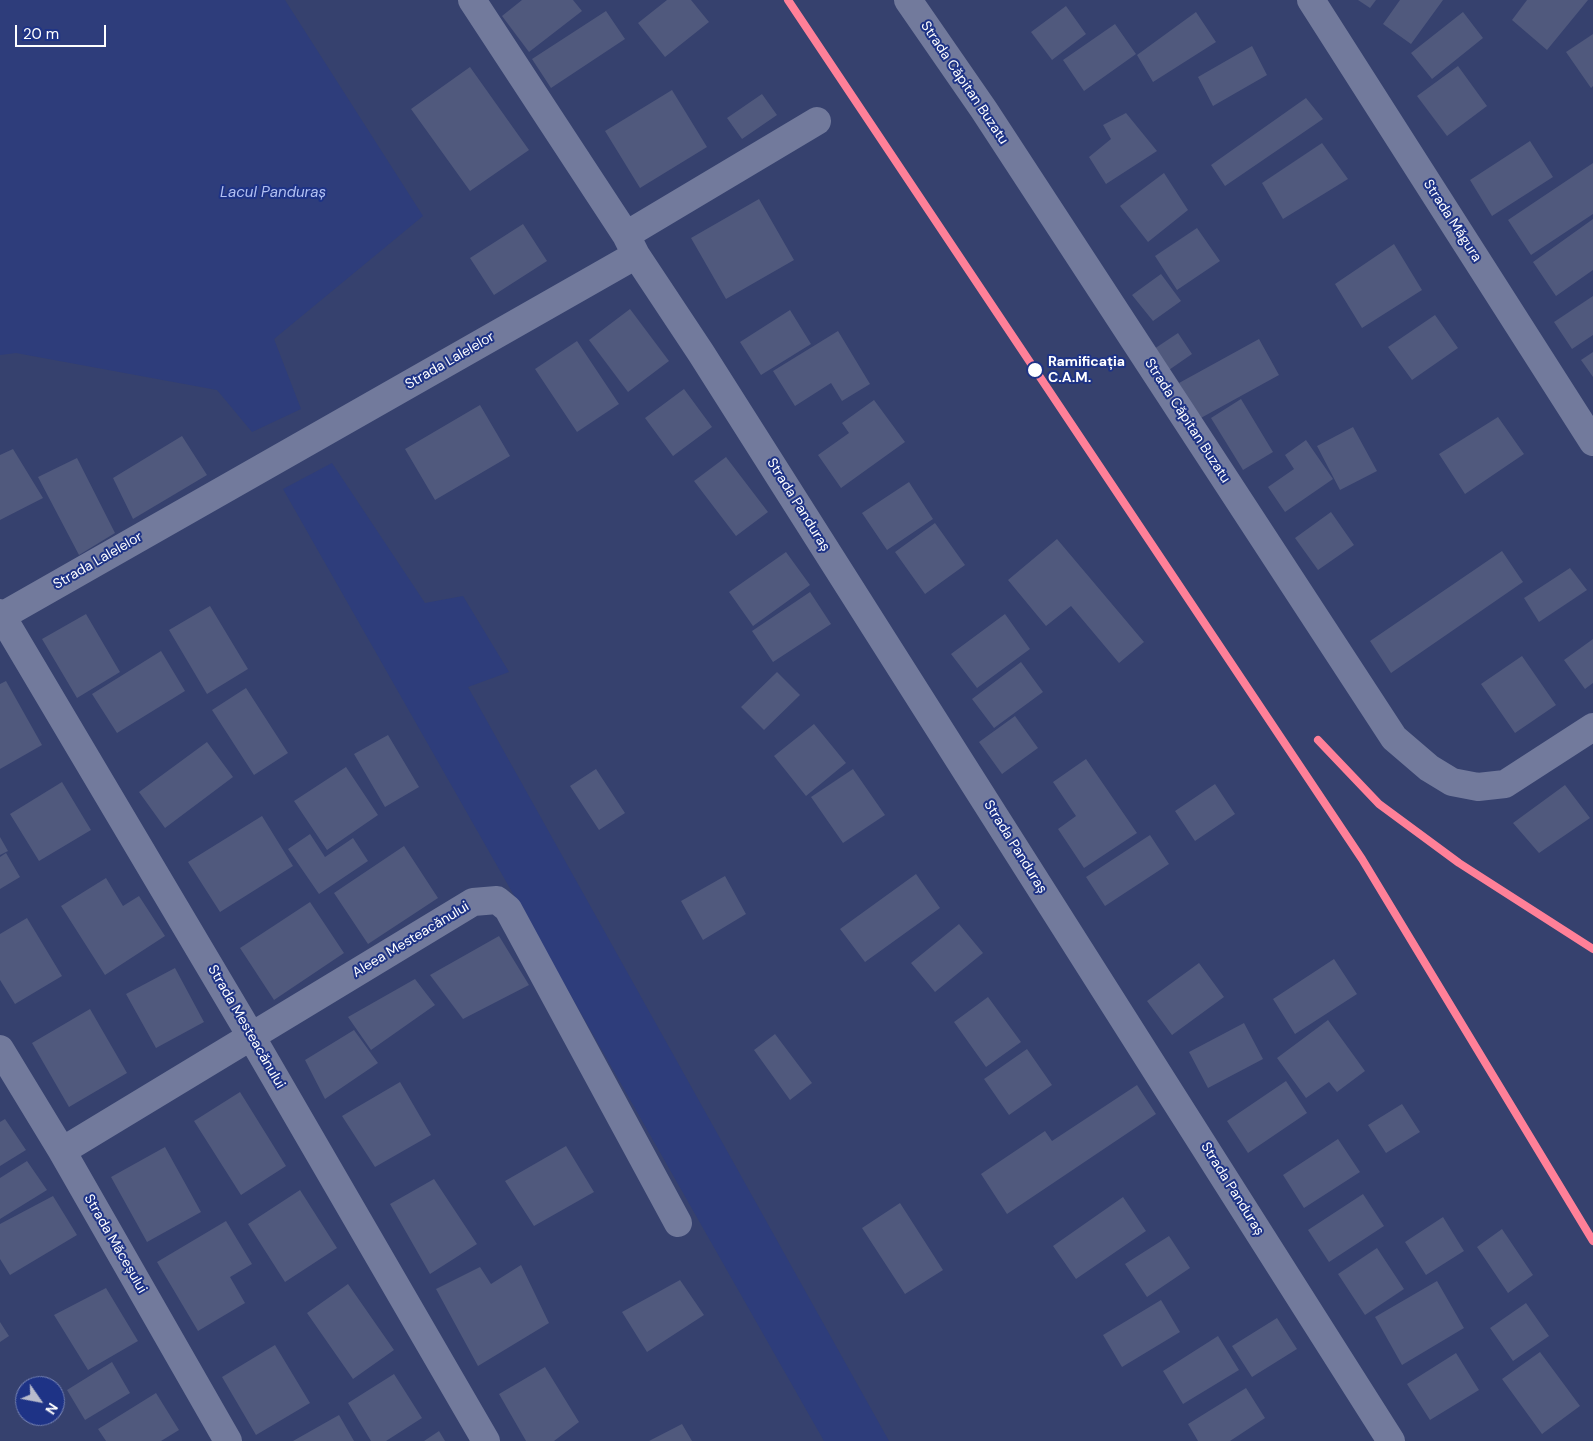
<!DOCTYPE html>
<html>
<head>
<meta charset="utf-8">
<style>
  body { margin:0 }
  #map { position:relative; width:1593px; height:1441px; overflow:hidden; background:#36416e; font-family:"DM Sans",sans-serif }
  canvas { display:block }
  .north { position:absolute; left:15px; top:1376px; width:50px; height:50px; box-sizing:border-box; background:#1e3386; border:1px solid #7885b6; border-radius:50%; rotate:123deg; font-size:14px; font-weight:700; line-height:20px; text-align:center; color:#fff }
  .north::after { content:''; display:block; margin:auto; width:18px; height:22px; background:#b9bccc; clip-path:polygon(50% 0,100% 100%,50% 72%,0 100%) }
  .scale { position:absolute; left:15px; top:25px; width:91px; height:22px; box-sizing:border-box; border:2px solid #fff; border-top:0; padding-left:6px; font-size:15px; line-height:18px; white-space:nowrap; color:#fff; -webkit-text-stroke:4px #1e3386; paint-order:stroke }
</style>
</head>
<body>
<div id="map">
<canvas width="1593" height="1441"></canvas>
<div class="north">N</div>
<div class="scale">20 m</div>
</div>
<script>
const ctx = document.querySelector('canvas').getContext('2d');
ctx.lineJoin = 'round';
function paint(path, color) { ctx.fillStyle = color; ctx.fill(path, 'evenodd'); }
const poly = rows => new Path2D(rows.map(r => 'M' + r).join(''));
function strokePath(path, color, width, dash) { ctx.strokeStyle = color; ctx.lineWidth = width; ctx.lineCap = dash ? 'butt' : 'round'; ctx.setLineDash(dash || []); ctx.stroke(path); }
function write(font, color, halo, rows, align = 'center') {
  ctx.font = font + ' "DM Sans",sans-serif'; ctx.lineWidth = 4; ctx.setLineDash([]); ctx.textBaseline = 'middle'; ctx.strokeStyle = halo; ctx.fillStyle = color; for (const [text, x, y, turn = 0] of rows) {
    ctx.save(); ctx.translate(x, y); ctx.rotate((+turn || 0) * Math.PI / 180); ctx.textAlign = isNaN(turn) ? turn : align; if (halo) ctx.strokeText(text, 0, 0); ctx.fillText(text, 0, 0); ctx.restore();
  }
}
paint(poly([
  [0,0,285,0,423,216,274,339,301,409,252,432,217,390,16,353,0,355],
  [332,463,425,603,463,596,509,672,468,687,889,1441,824,1441,283,489]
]), '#2e3d7b');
paint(poly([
  [522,0,573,0,582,11,529,52,502,16],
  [667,0,691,0,709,22,665,57,638,23],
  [1358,0,1376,0,1370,8],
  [1400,0,1443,0,1411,44,1383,24],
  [1527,0,1588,0,1547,50,1512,20],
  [1066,6,1086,34,1052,60,1031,32],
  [606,11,625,39,551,88,532,59],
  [1196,12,1216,42,1153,82,1137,55],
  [1463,12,1483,38,1432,79,1411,53],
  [1115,24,1136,54,1084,91,1063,60],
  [1593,34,1593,86,1591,88,1566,52],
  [1252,46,1267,75,1213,106,1198,77],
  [1458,66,1487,106,1447,136,1417,96],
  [470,67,529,150,470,191,411,109],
  [672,90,707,147,640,188,605,131],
  [762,94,777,115,742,139,727,118],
  [1306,98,1323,119,1225,186,1211,165],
  [1126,113,1157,151,1106,184,1089,157,1111,139,1103,125],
  [1530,141,1553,177,1492,216,1470,180],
  [1322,143,1348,179,1283,219,1262,183],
  [1593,163,1593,214,1531,255,1508,220],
  [1164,173,1188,210,1148,242,1120,206],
  [759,199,794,260,726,299,691,238],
  [1593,219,1593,270,1556,296,1533,262],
  [523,224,547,261,494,295,470,258],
  [1197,228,1220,261,1177,290,1155,256],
  [1394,244,1422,290,1362,328,1335,284],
  [1161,274,1181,301,1153,321,1132,295],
  [1593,296,1593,335,1572,349,1554,322],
  [630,309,669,361,628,392,589,340],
  [790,310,811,344,761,375,740,342],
  [1435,315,1458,348,1412,380,1388,347],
  [838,331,870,384,842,401,831,383,795,406,773,371],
  [1178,333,1192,354,1166,372,1151,351],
  [1259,339,1279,375,1199,419,1179,383],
  [577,341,619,404,577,432,535,369],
  [1593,352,1593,377,1581,360],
  [684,389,712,427,673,456,645,418],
  [1241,399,1273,452,1243,470,1211,418],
  [874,400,905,442,841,488,818,455,849,433,842,423],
  [480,405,510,456,435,500,405,449],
  [1498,417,1524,454,1465,494,1439,454],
  [1353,427,1377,471,1340,490,1317,446],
  [182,436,207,475,133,519,113,478],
  [1306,440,1333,479,1285,512,1268,487,1294,469,1285,455],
  [13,449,43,498,0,520,0,455],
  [726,457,768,512,736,536,694,481],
  [77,458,115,533,79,555,38,477],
  [909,482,933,519,887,550,862,513],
  [1331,512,1354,545,1318,570,1295,538],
  [935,523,965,565,925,594,895,552],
  [1057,539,1144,642,1119,663,1071,606,1046,626,1008,580],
  [1502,551,1523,582,1391,673,1370,641],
  [786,552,810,585,753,626,729,592],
  [1570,568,1587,590,1539,622,1524,598],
  [810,592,831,624,773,662,752,631],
  [210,606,248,669,207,694,169,630],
  [86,614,120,672,77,698,42,639],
  [1005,614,1030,649,977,688,951,654],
  [1593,639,1593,683,1585,689,1564,660],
  [161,651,185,691,117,733,92,694],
  [1522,656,1556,705,1515,733,1481,684],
  [1021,662,1043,692,994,728,972,699],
  [777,672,800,695,764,730,741,707],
  [6,681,42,745,0,769,0,684],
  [246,688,288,753,254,775,212,710],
  [1015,716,1038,748,1002,774,979,742],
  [814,724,846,763,806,796,774,756],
  [388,735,419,787,385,807,354,754],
  [207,742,233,777,165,828,139,792],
  [1086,759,1137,833,1084,868,1058,829,1076,816,1053,782],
  [346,767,378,815,327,850,294,801],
  [596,769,625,813,599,830,570,786],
  [853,769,885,815,843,843,811,797],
  [62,782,91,830,39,861,10,814],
  [1215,784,1235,814,1195,841,1175,811],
  [1565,785,1590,818,1539,853,1513,823],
  [262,816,293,866,220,912,188,862],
  [310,834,325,857,353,838,368,861,319,894,288,849],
  [1150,835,1169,864,1105,906,1086,877],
  [0,837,8,851,0,855],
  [404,846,438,898,368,944,334,893],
  [6,853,20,877,0,889,0,857],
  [916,874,940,908,865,962,840,929],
  [725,876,746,914,703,940,681,901],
  [106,878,123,906,139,896,165,936,105,975,61,906],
  [310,902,344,953,274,1000,240,948],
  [27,918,62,976,15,1004,0,980,0,934],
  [959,924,983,953,935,992,911,963],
  [499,936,529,985,463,1019,430,975],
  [1334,959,1357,994,1295,1034,1273,999],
  [1199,963,1224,997,1172,1035,1147,1001],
  [175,968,204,1022,156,1048,126,994],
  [415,979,435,1005,371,1050,348,1017],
  [988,997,1021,1042,986,1067,954,1022],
  [90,1009,127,1073,69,1107,32,1043],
  [1328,1020,1365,1071,1337,1092,1329,1082,1306,1098,1277,1058],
  [1244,1023,1263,1059,1208,1088,1189,1052],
  [354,1030,378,1063,325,1099,305,1060],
  [775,1034,812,1083,790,1100,754,1050],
  [1027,1049,1052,1085,1009,1115,984,1079],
  [1286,1081,1307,1113,1248,1153,1227,1121],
  [400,1082,431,1135,375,1167,342,1116],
  [1137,1085,1156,1114,1007,1214,981,1174,1045,1131,1052,1141],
  [240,1092,286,1166,241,1195,194,1121],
  [1402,1104,1420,1132,1386,1153,1368,1125],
  [5,1119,26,1150,0,1166,0,1122],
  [1338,1139,1360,1172,1304,1208,1283,1175],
  [566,1146,594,1192,534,1226,505,1181],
  [165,1147,201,1212,147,1242,111,1177],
  [27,1161,47,1190,0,1219,0,1178],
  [434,1179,477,1244,430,1274,390,1204],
  [300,1190,337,1248,285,1282,248,1224],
  [1363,1194,1384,1226,1329,1262,1308,1230],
  [53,1196,77,1235,10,1275,0,1259,0,1224],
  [1123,1197,1146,1231,1076,1279,1053,1246],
  [900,1203,943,1270,905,1294,862,1228],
  [1443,1217,1464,1251,1426,1275,1405,1242],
  [226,1221,252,1264,230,1277,245,1303,198,1331,157,1262],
  [1502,1229,1533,1275,1508,1293,1477,1247],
  [1169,1236,1190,1268,1147,1297,1125,1264],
  [1377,1248,1404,1289,1365,1315,1338,1274],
  [521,1265,549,1323,478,1366,436,1289,480,1267,491,1284],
  [680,1280,704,1315,647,1352,622,1312],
  [1437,1281,1464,1328,1402,1365,1375,1317],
  [348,1284,394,1350,353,1379,307,1313],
  [106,1288,138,1341,88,1370,54,1315],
  [1161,1300,1180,1332,1122,1367,1103,1335],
  [1526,1303,1549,1336,1513,1361,1490,1328],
  [1277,1318,1297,1349,1252,1377,1232,1346],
  [0,1322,9,1336,0,1342],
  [1218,1336,1239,1370,1183,1404,1163,1371],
  [275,1345,310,1403,256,1435,222,1377],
  [1540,1352,1580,1406,1542,1434,1502,1379],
  [1456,1353,1479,1390,1430,1420,1407,1384],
  [112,1362,130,1393,85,1420,67,1390],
  [545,1367,579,1422,554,1441,526,1441,499,1394],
  [394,1374,422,1418,386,1441,371,1441,348,1403],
  [1246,1388,1265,1418,1230,1441,1198,1441,1188,1424],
  [156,1393,179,1430,161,1441,106,1441,98,1429],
  [339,1415,354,1441,293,1441],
  [682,1424,692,1441,649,1441],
  [439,1431,445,1441,424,1441]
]), '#50597d');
strokePath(poly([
  [908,0,984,110,1394,738,1429,768,1452,782,1478,787,1505,784,1593,727],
  [1311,0,1593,442],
  [626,235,817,121],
  [636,255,701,353,1391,1441],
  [0,613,251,1036,486,1441],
  [0,617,636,255,626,235,472,0],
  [0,1049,62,1151,228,1441],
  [62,1151,473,902,497,900,508,909,678,1223]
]), '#727a9c', 28);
strokePath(poly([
  [788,0,1362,859,1593,1241],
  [1318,740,1379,804,1459,863,1593,949]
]), '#ff8098', 8);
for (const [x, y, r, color] of [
  [1035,370,8,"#fff"]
]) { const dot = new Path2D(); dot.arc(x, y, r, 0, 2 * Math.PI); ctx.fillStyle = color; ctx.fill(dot); strokePath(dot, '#1e3386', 2); }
write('14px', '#fff', '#1e3386', [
  ["Strada Căpitan Buzatu",964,83,56],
  ["Strada Măgura",1452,221,57],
  ["Strada Lalelelor",450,361,-30],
  ["Strada Căpitan Buzatu",1187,421,57],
  ["Strada Panduraș",798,505,58],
  ["Strada Lalelelor",98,561,-30],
  ["Strada Panduraș",1015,847,58],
  ["Aleea Mesteacănului",411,940,-31],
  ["Strada Mesteacănului",246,1027,60],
  ["Strada Panduraș",1232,1189,58],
  ["Strada Măceșului",115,1244,60]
]);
write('bold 14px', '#fff', '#1e3386', [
  ["Ramificația",1048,362],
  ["C.A.M.",1048,378]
], 'left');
write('italic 15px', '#b2c0f2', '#1e3386', [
  ["Lacul Panduraș",273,193]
]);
</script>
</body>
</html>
